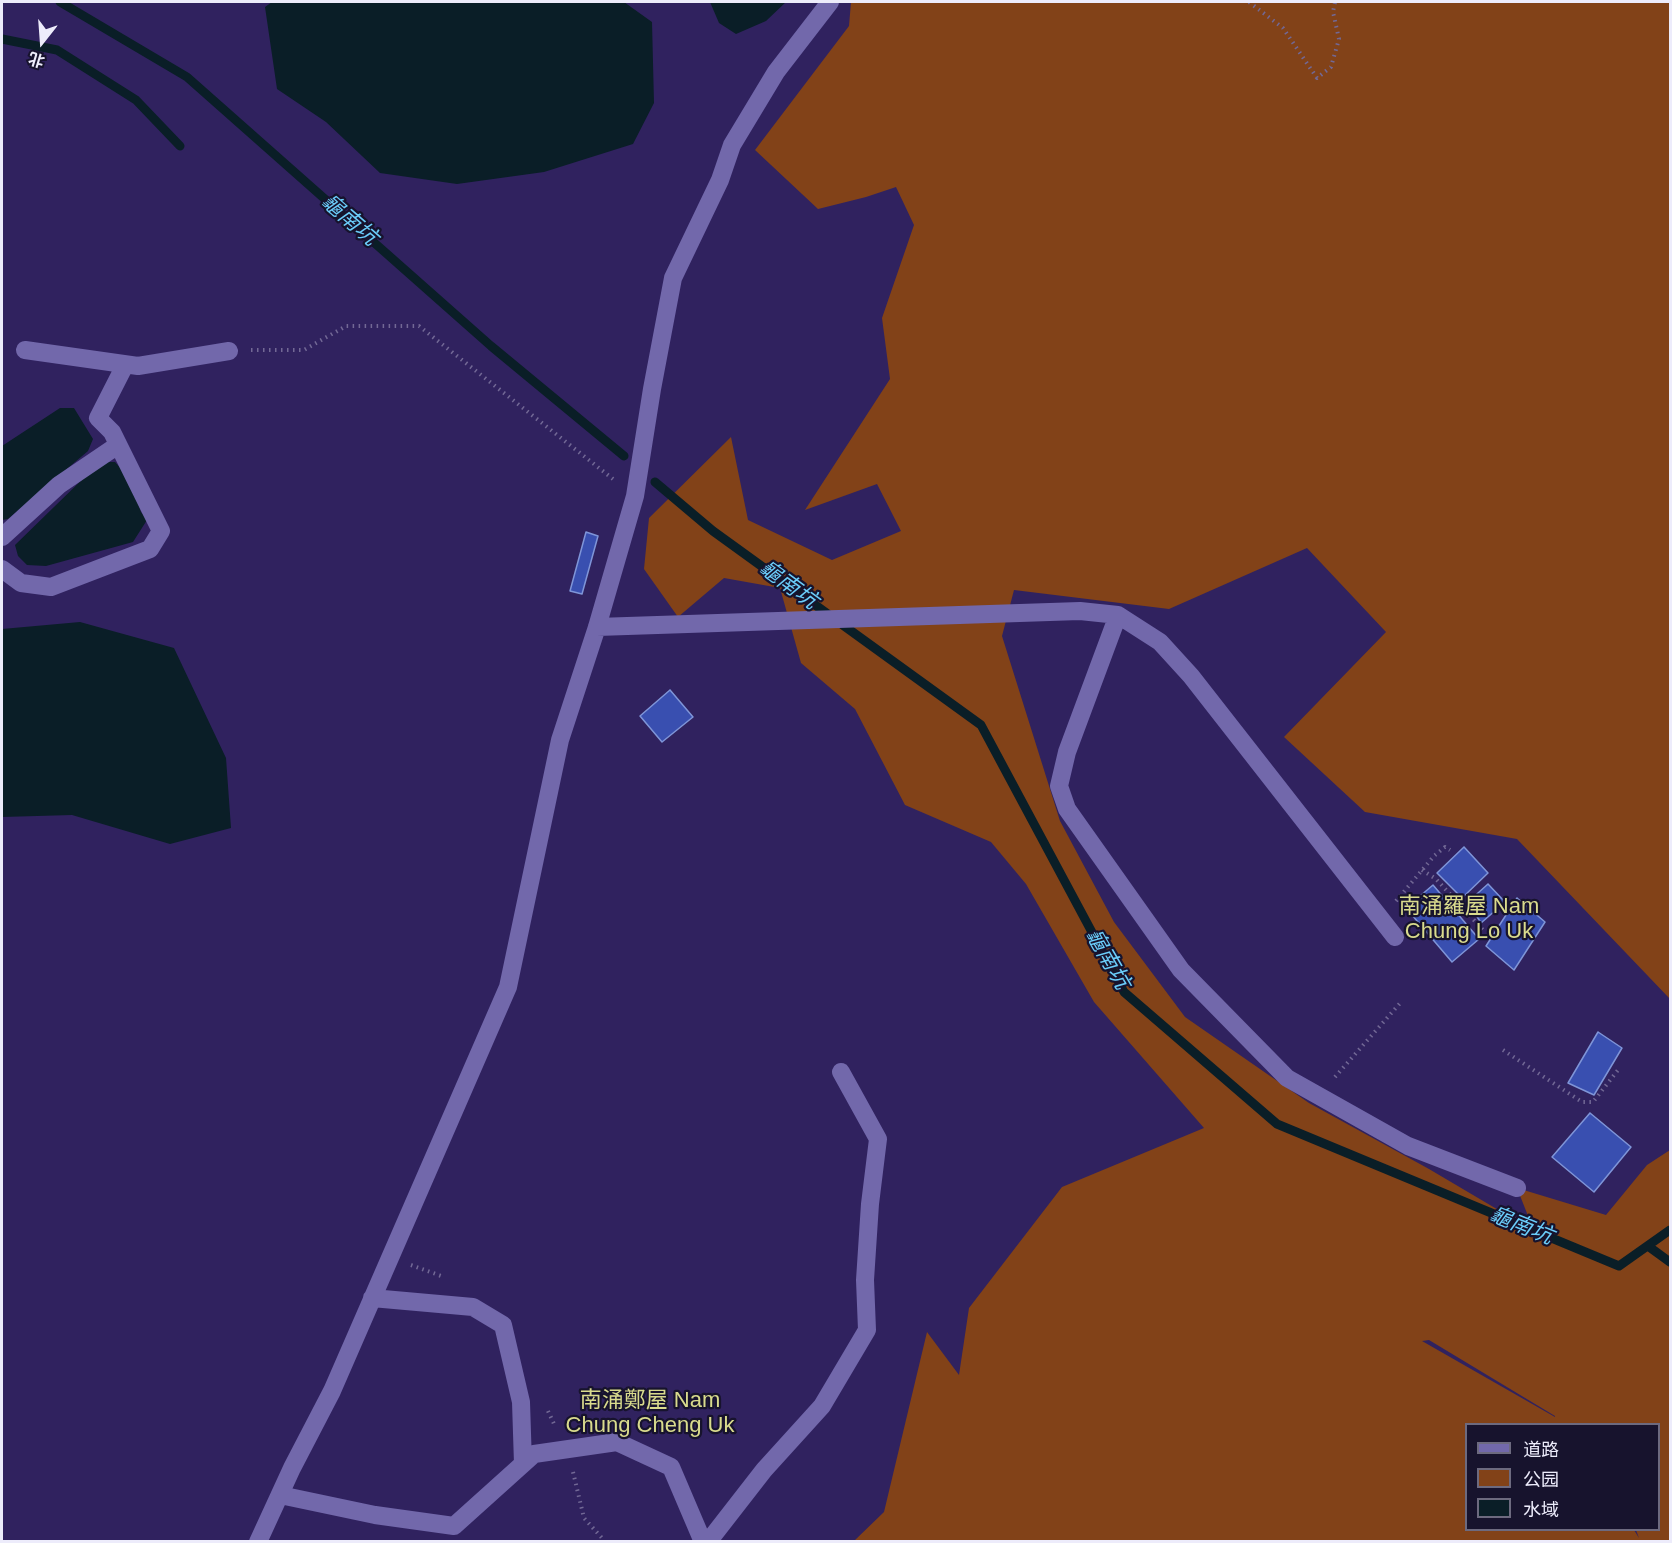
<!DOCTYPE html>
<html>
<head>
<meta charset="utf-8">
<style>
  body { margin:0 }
  #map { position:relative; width:1672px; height:1543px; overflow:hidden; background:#30225f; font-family:Arial,"Noto Sans SC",sans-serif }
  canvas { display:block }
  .frame { position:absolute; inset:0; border:3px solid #edecfb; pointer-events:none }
  .legend { position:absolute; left:1465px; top:1423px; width:195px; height:108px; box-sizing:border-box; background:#17132d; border:2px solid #6d6a7f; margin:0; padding:8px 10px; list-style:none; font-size:18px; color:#edecfb }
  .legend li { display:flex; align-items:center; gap:12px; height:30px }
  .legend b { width:30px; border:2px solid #6d6a7f }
  .north { position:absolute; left:12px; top:12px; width:60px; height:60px; -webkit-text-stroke:4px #17132d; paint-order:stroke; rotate:197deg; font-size:16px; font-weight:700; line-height:24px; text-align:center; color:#edecfb }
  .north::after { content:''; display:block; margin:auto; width:21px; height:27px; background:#edecfb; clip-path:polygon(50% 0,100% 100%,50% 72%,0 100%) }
</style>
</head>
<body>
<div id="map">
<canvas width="1672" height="1543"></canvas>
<div class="frame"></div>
<ul class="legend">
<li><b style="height:8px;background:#7268ab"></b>道路</li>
<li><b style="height:16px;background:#824218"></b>公园</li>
<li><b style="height:16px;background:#0a1e27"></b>水域</li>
</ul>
<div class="north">北</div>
</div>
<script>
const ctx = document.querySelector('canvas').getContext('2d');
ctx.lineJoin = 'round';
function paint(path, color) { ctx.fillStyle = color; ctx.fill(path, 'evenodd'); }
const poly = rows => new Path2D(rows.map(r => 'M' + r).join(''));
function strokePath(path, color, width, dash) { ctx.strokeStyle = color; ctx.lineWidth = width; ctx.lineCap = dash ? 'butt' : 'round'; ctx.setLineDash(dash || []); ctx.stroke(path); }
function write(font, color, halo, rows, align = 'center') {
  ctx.font = font + ' Arial,"Noto Sans SC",sans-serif'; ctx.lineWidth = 4.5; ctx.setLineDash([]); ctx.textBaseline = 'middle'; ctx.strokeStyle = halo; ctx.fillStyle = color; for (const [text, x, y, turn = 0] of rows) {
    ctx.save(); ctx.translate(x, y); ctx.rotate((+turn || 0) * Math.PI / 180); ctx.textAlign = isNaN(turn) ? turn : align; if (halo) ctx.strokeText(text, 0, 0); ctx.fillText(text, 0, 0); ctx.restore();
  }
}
paint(poly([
  [851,2,1670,2,1670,999,1517,839,1365,812,1284,737,1386,632,1307,548,1169,609,1014,590,1002,636,1060,821,1114,922,1185,1017,1309,1103,1429,1169,1534,1231,1517,1188,1606,1215,1647,1165,1670,1150,1670,1541,854,1541,884,1512,927,1332,959,1375,969,1308,1062,1187,1204,1128,1094,1002,1026,884,991,842,905,805,855,709,801,663,780,588,724,578,678,617,644,569,649,518,731,437,748,520,832,560,901,531,877,484,805,510,890,379,882,318,914,225,896,187,866,197,818,209,755,150,849,26],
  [1429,1340,1555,1416,1555,1417,1422,1341],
  [1466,1424,1658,1424,1658,1530,1636,1530,1639,1538,1634,1530,1466,1530]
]), '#824218');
paint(poly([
  [272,2,624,2,652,22,654,103,633,144,544,172,457,184,380,173,326,122,277,89,265,7],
  [710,2,786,2,766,21,736,34,719,23],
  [60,408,74,408,93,439,88,451,8,519,2,520,2,446],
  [108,462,115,462,130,479,141,512,147,520,133,542,46,566,27,565,18,556,15,545,94,468],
  [80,622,174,648,226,758,231,828,170,844,72,815,2,817,2,629]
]), '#0a1e27');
strokePath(poly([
  [60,2,187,77,491,346,624,456],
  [2,39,57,50,136,100,180,146],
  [655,482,713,531,981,725,1124,992,1277,1124,1619,1266,1670,1230],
  [1648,1246,1670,1262]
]), '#0a1e27', 9);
const building = poly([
  [586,532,598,536,582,594,570,591,586,532],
  [670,690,693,717,662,742,640,716,670,690],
  [1464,847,1488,873,1462,898,1437,873,1464,847],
  [1488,884,1505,902,1481,923,1468,902,1488,884],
  [1433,885,1479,939,1452,962,1406,908,1433,885],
  [1517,898,1545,922,1514,970,1486,946,1517,898],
  [1598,1032,1622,1048,1594,1095,1568,1083,1598,1032],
  [1590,1113,1631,1147,1594,1192,1552,1157,1590,1113]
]);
paint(building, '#394fb0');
strokePath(building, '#7f95d8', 1.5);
strokePath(poly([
  [1249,2,1283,28,1317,78,1331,67,1339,39,1333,12,1335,2],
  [251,350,304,350,346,326,419,326,613,479],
  [1422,870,1436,879,1484,931],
  [1396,901,1434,856,1445,847,1450,850],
  [1503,1050,1582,1102,1593,1102,1618,1070],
  [1335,1077,1402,1001],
  [411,1265,444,1277],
  [548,1411,555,1426],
  [573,1472,584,1518,602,1538,601,1542]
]), '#726895', 4, [1.5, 4.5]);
strokePath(poly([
  [25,350,138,366,229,351],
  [2,537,59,485,118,445],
  [2,569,21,583,51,587,150,549,161,531,112,432,98,418,125,365],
  [1118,615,1067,752,1059,786,1067,809,1181,970,1287,1078,1408,1146,1517,1188],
  [597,627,1080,611,1118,615,1160,642,1191,676,1395,937],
  [372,1298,473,1307,503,1325,521,1402,523,1464],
  [280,1495,375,1515,454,1526,534,1454,617,1442,671,1467,703,1542],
  [258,1542,292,1468,332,1391,508,987,560,740,597,627,635,496,652,389,673,278,720,180,732,145,776,72,830,2],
  [708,1542,764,1470,822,1406,867,1330,865,1280,870,1204,878,1139,841,1072]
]), '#7268ab', 18);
write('italic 22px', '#6bcdfa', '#17132d', [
  ["龜南坑",349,220,41],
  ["龜南坑",788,585,36],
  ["龜南坑",1107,959,60],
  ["龜南坑",1521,1226,22]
]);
write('22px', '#d9db8d', '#17132d', [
  ["南涌羅屋 Nam",1469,907],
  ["Chung Lo Uk",1469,932],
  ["南涌鄭屋 Nam",650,1401],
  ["Chung Cheng Uk",650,1426]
]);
</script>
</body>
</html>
